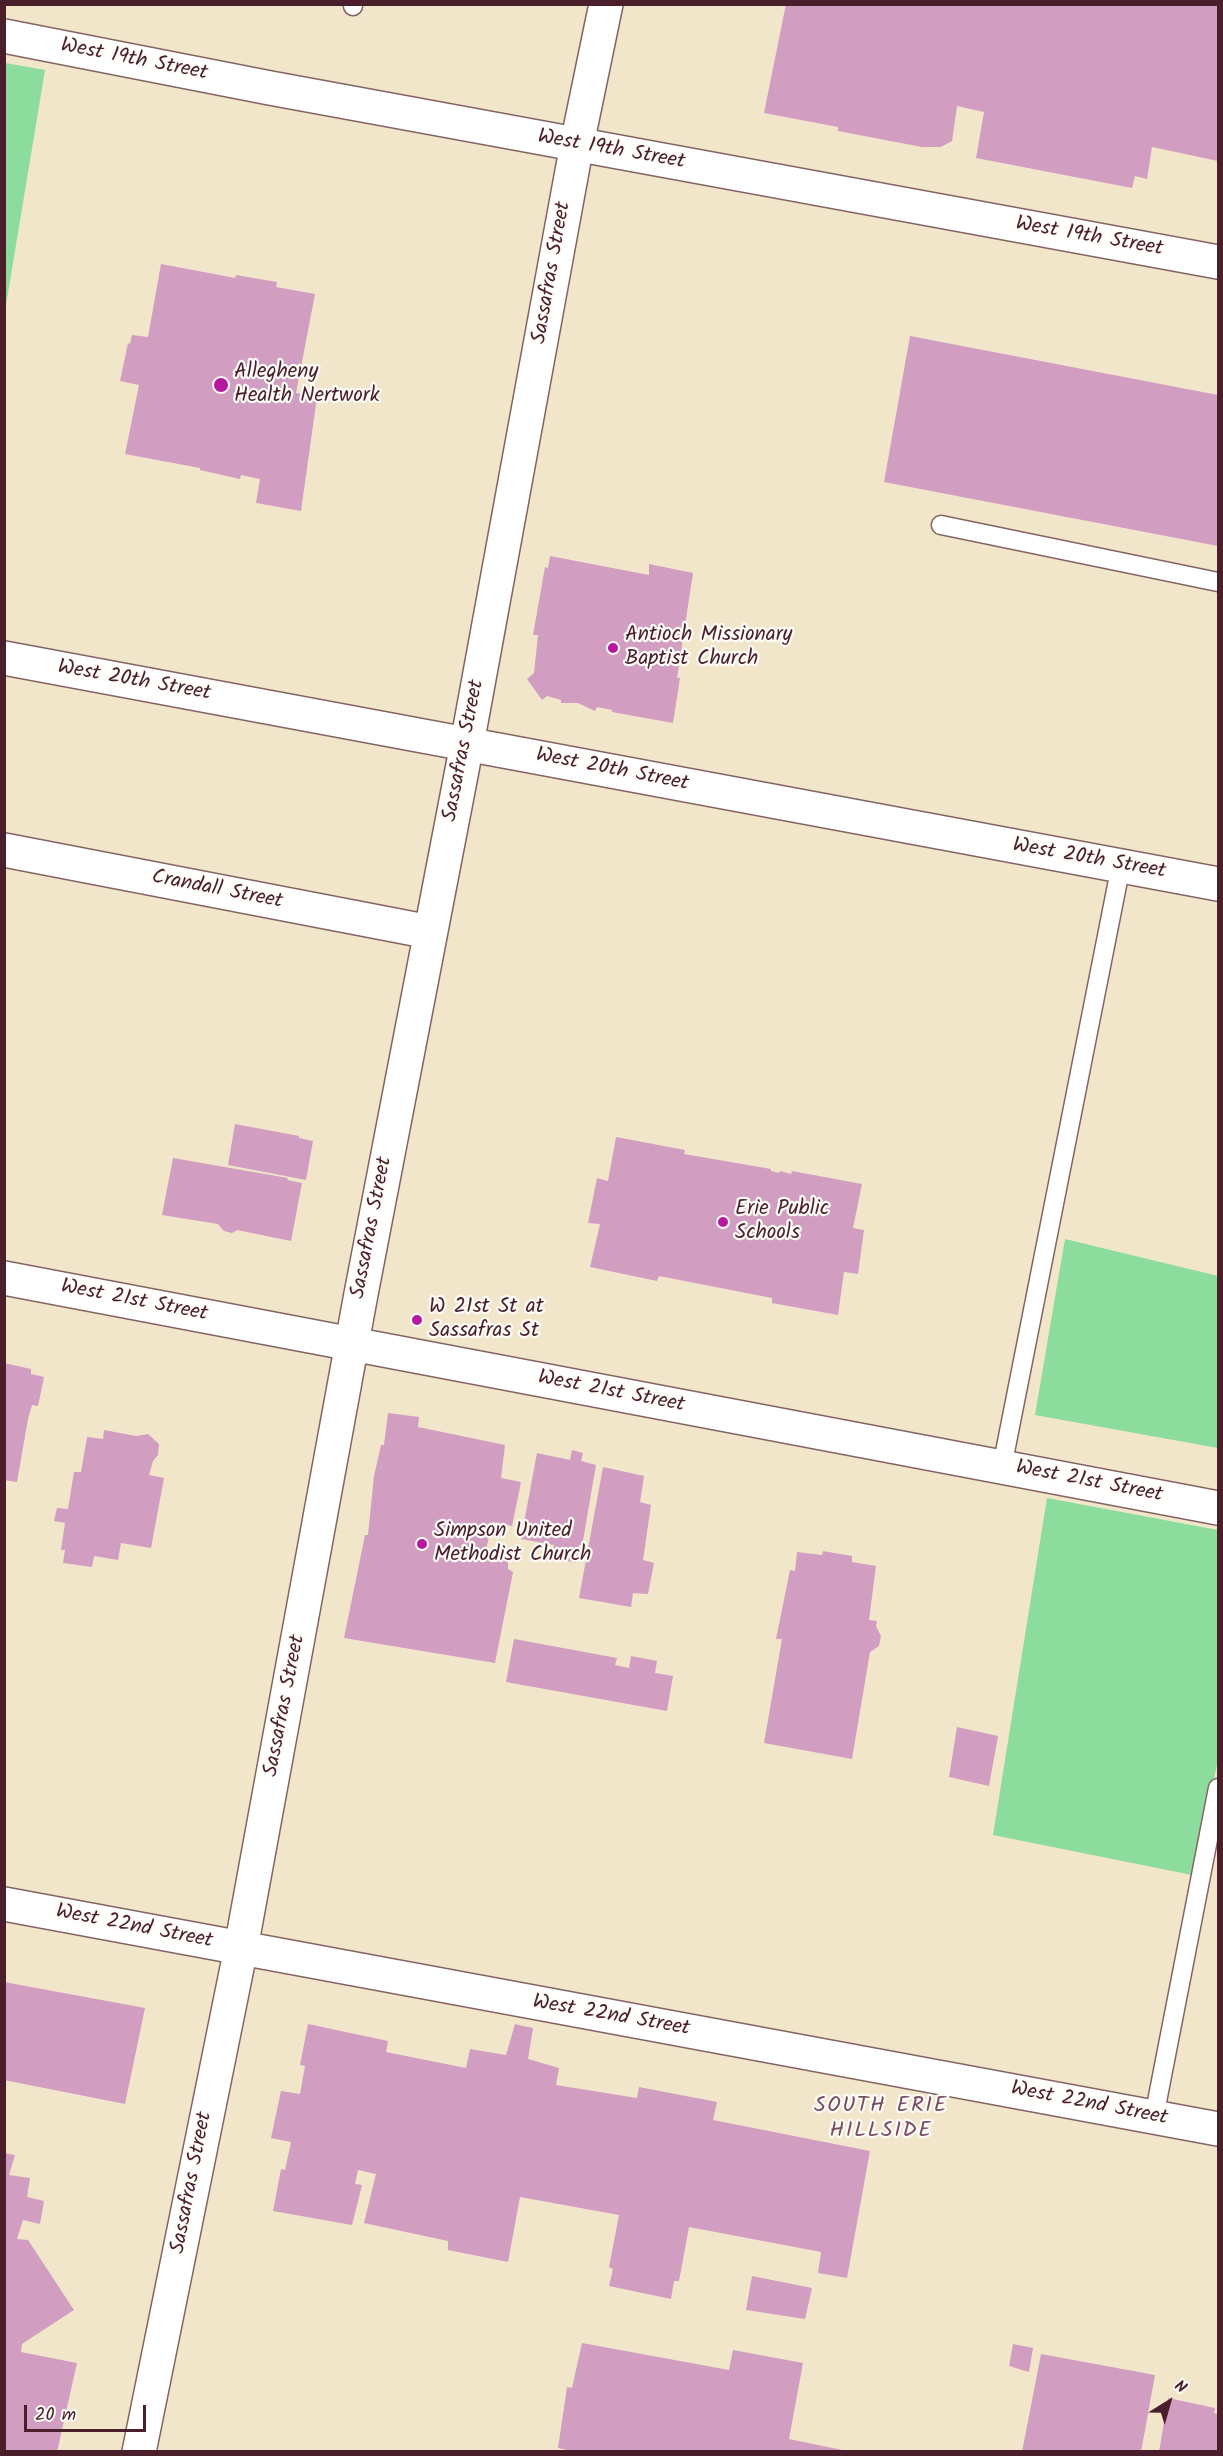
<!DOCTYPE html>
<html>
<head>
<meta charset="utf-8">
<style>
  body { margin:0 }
  #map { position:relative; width:1223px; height:2456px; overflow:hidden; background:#f1e5ca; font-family:Kalam,sans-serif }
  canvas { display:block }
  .frame { position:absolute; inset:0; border:6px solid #4a1f2b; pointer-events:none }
  .north { position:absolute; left:1139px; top:2372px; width:60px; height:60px; -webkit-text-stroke:4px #fdfcf7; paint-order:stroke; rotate:37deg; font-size:16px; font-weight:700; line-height:24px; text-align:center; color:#4a1f2b }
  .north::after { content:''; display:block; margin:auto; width:21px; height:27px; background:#4a1f2b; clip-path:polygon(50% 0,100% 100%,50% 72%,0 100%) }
  .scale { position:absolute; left:24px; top:2405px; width:122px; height:27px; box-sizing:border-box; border:3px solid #4a1f2b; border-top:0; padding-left:8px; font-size:18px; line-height:21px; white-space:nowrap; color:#4a1f2b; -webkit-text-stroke:4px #fdfcf7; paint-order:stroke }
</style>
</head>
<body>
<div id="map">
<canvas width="1223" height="2456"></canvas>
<div class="frame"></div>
<div class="north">N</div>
<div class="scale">20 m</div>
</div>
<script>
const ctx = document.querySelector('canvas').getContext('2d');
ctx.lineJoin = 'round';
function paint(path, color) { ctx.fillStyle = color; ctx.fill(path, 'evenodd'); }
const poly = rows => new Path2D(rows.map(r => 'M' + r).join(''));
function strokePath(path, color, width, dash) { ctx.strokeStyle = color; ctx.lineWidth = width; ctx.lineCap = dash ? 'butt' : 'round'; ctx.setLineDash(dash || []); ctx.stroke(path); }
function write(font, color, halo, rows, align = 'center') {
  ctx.font = font + ' Kalam,sans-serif'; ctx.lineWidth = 4.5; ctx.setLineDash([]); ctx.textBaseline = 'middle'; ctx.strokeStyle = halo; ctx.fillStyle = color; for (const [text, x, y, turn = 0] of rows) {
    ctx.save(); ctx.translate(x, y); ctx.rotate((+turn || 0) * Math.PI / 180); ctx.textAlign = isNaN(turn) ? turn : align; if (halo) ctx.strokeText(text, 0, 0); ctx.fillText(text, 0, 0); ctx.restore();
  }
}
paint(poly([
  [5,63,45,70,5,311,4,63],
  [1065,1239,1218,1276,1218,1448,1035,1415],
  [1047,1498,1218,1530,1218,1759,1200,1849,1192,1875,993,1835]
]), '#8bdc9d');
paint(poly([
  [786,4,1218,4,1218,161,1152,147,1147,179,1135,176,1132,188,976,158,984,112,957,106,952,141,941,147,922,147,838,131,838,127,764,113],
  [161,264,235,278,236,275,277,282,276,287,315,294,296,393,317,397,301,511,256,503,260,479,241,475,240,479,200,470,200,468,125,454,139,385,120,381,128,343,130,344,132,335,148,337],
  [910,336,1218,395,1218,546,884,482],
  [550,556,649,575,649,564,693,573,677,678,680,678,673,723,612,712,612,710,597,707,595,711,578,703,561,703,561,700,547,696,542,700,527,679,534,673,538,635,533,635,545,567,548,568],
  [235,1124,299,1136,299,1138,313,1141,306,1180,228,1165],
  [616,1137,685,1150,684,1154,771,1169,771,1171,779,1173,780,1171,791,1174,792,1171,862,1184,853,1228,864,1230,858,1274,844,1272,838,1315,772,1303,772,1298,659,1276,657,1281,590,1267,600,1224,588,1223,597,1178,608,1181],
  [173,1158,288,1178,287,1180,302,1183,291,1241,237,1230,232,1233,224,1231,218,1224,162,1215],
  [4,1363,31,1369,31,1374,44,1377,38,1406,32,1405,28,1419,17,1482,4,1480],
  [388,1413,419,1417,418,1427,505,1445,501,1478,521,1482,512,1526,493,1522,486,1549,508,1552,508,1569,513,1572,495,1663,344,1638,365,1535,368,1535,374,1476,381,1445,384,1445],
  [104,1430,136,1436,148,1434,159,1444,158,1455,153,1461,149,1475,164,1478,151,1548,121,1543,118,1560,94,1556,92,1567,63,1563,65,1550,61,1550,65,1523,54,1521,57,1508,68,1509,74,1472,81,1472,87,1437,103,1439],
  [572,1450,583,1453,581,1461,596,1465,582,1546,579,1545,576,1563,552,1557,554,1545,521,1539,537,1453,570,1460],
  [603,1467,644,1476,640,1502,651,1505,643,1560,654,1563,648,1594,633,1593,631,1607,579,1598],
  [823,1551,852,1556,852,1562,876,1566,869,1620,877,1621,876,1626,881,1636,879,1646,870,1652,852,1759,764,1743,782,1639,776,1639,790,1570,795,1571,797,1552,822,1555],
  [514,1639,617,1658,615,1665,629,1668,631,1656,657,1661,655,1673,673,1676,667,1711,506,1682],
  [957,1727,998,1736,989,1786,949,1777],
  [4,1982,145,2008,125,2104,4,2080],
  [308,2024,388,2041,386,2052,466,2068,470,2049,506,2055,515,2024,523,2026,533,2028,528,2059,559,2068,556,2085,637,2098,639,2087,717,2102,713,2120,870,2151,847,2278,818,2273,821,2252,689,2227,679,2281,674,2281,671,2299,609,2286,613,2269,609,2267,619,2215,520,2197,508,2262,448,2250,448,2241,364,2223,376,2174,358,2170,355,2184,362,2185,352,2225,273,2211,281,2169,285,2170,291,2142,271,2138,281,2091,300,2094,305,2066,300,2065],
  [4,2153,15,2155,9,2175,30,2178,27,2197,44,2201,40,2224,23,2220,17,2239,28,2240,74,2310,22,2344,21,2352,77,2363,57,2452,14,2450,14,2452,4,2452],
  [752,2276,812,2288,805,2319,746,2310],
  [582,2343,729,2370,733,2350,803,2363,789,2439,852,2452,577,2452,558,2448,567,2387,572,2388],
  [1013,2344,1033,2348,1029,2372,1009,2366],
  [1041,2354,1155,2375,1141,2452,1022,2452],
  [1168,2398,1215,2408,1214,2413,1218,2414,1218,2452,1159,2452]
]), '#d19ec2');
const service = poly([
  [353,6,353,4],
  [941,525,1218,582],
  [1002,1467,1121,865],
  [1154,2117,1218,1788]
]);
const minor = poly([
  [4,36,270,88,1218,262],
  [4,658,1218,884],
  [4,850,430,932],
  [4,1278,352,1344],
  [4,1904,1218,2129]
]);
const tertiary = poly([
  [352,1344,1218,1508],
  [139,2452,241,1948,361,1294,467,744,577,144,606,4]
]);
strokePath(service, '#846463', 21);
strokePath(minor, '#846463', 36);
strokePath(tertiary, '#846463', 36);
strokePath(service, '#fff', 18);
strokePath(minor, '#fff', 33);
strokePath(tertiary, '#fff', 33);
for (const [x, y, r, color] of [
  [221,385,8,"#b5179e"],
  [613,648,6,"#b5179e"],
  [723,1222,6,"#b5179e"],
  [417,1320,6,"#b5179e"],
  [422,1544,6,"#b5179e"]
]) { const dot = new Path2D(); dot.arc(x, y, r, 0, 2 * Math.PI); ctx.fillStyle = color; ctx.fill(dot); strokePath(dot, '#fdfcf7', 2); }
write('21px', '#4a1f2b', '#fdfcf7', [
  ["West 19th Street",134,61,11],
  ["West 19th Street",611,151,10],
  ["West 19th Street",1089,238,10],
  ["Sassafras Street",553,273,-80],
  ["West 20th Street",134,682,10],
  ["Sassafras Street",465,751,-79],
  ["West 20th Street",612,771,11],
  ["West 20th Street",1089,860,10],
  ["Crandall Street",217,891,11],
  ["Sassafras Street",373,1228,-79],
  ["West 21st Street",134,1302,11],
  ["West 21st Street",611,1393,11],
  ["West 21st Street",1089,1483,11],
  ["Sassafras Street",286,1706,-79],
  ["West 22nd Street",134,1928,11],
  ["West 22nd Street",611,2017,10],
  ["West 22nd Street",1089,2105,11],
  ["Sassafras Street",193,2183,-79]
]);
write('21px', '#4a1f2b', '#fdfcf7', [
  ["Allegheny",234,373],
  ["Health Nertwork",234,397],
  ["Antioch Missionary",625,636],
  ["Baptist Church",625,660],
  ["Erie Public",735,1210],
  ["Schools",735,1234],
  ["W 21st St at",429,1308],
  ["Sassafras St",429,1332],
  ["Simpson United",434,1532],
  ["Methodist Church",434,1556]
], 'left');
ctx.letterSpacing = '1.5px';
write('22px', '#794b60', '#fdfcf7', [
  ["SOUTH ERIE",881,2107],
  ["HILLSIDE",881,2132]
]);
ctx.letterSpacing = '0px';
</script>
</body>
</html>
